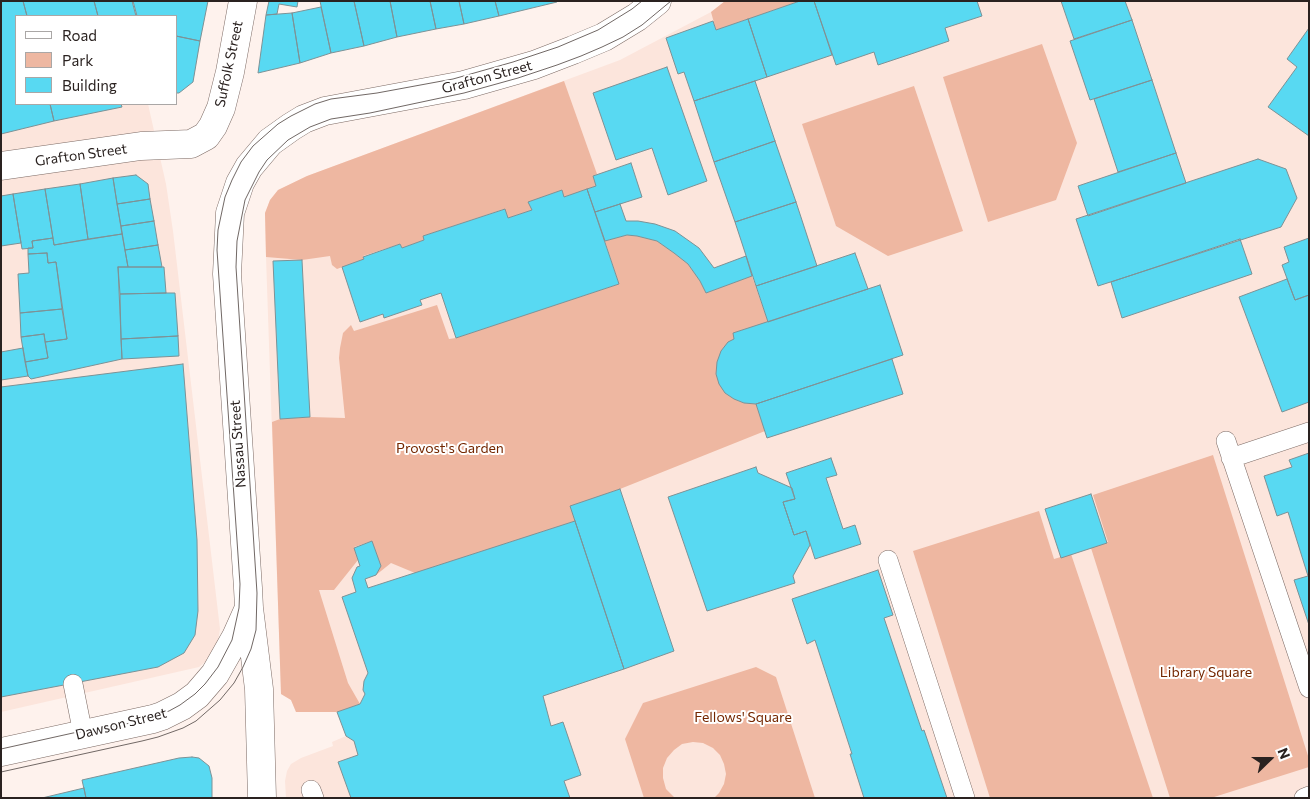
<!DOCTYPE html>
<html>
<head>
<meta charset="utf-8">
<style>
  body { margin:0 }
  #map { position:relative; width:1310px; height:799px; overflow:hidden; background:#fef2ed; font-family:Commissioner,sans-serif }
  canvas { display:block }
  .frame { position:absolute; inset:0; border:2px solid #2a2220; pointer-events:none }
  .legend { position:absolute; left:15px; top:15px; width:162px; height:90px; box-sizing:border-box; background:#fff; border:1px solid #aaa7a6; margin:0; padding:6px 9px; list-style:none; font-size:15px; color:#2a2220 }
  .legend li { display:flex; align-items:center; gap:10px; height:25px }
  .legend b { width:25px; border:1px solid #aaa7a6 }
  .north { position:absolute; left:1245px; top:734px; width:50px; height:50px; -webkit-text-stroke:4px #fff; paint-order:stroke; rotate:68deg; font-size:14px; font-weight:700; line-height:20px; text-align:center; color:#2a2220 }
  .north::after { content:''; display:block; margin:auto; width:18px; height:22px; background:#2a2220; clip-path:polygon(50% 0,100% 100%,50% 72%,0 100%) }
</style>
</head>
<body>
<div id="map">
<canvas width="1310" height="799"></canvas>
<div class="frame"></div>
<ul class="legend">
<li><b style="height:6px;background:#fff"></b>Road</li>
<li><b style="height:14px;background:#eeb7a1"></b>Park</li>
<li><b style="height:14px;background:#58d9f2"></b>Building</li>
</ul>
<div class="north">N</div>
</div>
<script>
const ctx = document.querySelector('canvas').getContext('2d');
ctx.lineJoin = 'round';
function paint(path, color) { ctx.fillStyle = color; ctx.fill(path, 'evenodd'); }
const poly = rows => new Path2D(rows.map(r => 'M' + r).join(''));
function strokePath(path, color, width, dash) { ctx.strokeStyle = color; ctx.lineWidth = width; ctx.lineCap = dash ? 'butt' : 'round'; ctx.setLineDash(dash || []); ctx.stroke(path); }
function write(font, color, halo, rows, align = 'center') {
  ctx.font = font + ' Commissioner,sans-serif'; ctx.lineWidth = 4; ctx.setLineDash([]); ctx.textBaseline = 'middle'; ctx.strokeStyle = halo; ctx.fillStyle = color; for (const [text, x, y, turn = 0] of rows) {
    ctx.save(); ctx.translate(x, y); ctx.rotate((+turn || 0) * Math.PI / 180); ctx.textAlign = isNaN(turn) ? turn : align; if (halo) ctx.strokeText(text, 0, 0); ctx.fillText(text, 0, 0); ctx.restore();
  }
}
paint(poly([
  [1,1,208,1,193,82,179,93,176,93,176,16,16,16,16,104,148,104,166,184,173,231,220,629,216,653,199,667,1,712],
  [727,1,1309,1,1309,798,286,798,285,781,287,771,291,764,301,758,333,746,332,742,346,736,337,712,296,712,291,700,281,694,266,257,265,213,270,200,278,190,307,176,620,60,711,12]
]), '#fce5dc');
paint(poly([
  [725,1,800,1,716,30,711,12],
  [1042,44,1077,143,1056,200,988,222,943,77],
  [564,81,597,174,593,176,596,186,564,197,562,190,529,202,532,210,508,218,504,209,423,236,424,240,402,248,400,244,363,256,364,259,337,269,332,265,330,256,302,260,266,257,265,213,270,200,278,190,307,176],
  [914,86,963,231,888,256,836,226,802,124],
  [627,235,637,236,657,241,674,253,688,264,700,281,706,293,752,276,768,322,733,333,734,339,721,351,716,374,725,393,734,399,744,403,756,404,765,431,620,489,571,506,575,521,415,573,391,563,376,575,381,566,372,541,354,547,358,560,334,590,319,590,348,683,360,704,337,712,296,712,291,700,281,694,272,422,280,419,310,417,345,418,339,358,340,348,343,333,351,325,354,331,437,305,449,339,456,338,619,284,605,241],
  [1213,455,1309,759,1309,767,1211,798,1170,798,1091,548,1108,542,1093,495],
  [1039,511,1054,559,1071,554,1153,798,990,798,913,551],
  [756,667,776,677,815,798,714,798,719,793,724,784,726,774,724,764,720,755,713,748,703,743,693,742,682,744,674,750,667,758,663,768,663,778,666,789,675,798,644,798,625,739,643,703]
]), '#eeb7a1');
const building = poly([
  [1,1,23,1,27,16,16,16,16,104,50,104,54,121,1,134,1,1],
  [23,1,94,1,98,16,27,16,23,1],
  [94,1,132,1,136,16,98,16,94,1],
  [133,1,208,1,200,41,176,36,176,16,137,16,133,1],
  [269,1,298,1,297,7,279,4,277,14,266,15,269,1],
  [320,1,354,1,364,46,331,53,320,1],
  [354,1,390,1,397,37,364,46,354,1],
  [390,1,430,1,436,29,397,37,390,1],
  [430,1,459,1,464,24,436,29,430,1],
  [459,1,495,1,499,16,464,24,459,1],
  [495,1,557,1,557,2,499,16,495,1],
  [800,1,814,1,832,55,767,77,748,19,800,1],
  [814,1,977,1,982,16,945,28,949,41,914,53,878,65,874,52,836,65,814,1],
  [1061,1,1125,1,1132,20,1074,39,1061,1],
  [321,7,331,53,300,63,292,13,321,7],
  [292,13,300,63,258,73,266,15,292,13],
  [748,19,767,77,694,101,684,72,678,74,666,38,713,21,716,30,748,19],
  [1132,20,1152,80,1090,100,1070,41,1132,20],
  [1309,28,1309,136,1268,107,1297,67,1287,59,1309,28],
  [176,36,200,41,193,82,179,93,176,93,176,36],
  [667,67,707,181,668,195,652,148,616,160,593,93,667,67],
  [1152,80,1176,153,1118,172,1094,99,1152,80],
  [755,81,775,141,714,162,694,101,755,81],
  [50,104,121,104,122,107,54,121,50,104],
  [775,141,796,202,735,222,714,162,775,141],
  [1176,153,1186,183,1088,216,1078,186,1176,153],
  [1258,159,1286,169,1297,198,1281,227,1098,286,1076,219,1258,159],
  [631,163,642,197,595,212,587,189,596,186,593,176,631,163],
  [136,175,148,184,150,199,117,204,113,178,136,175],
  [113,178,122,234,88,239,80,184,113,178],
  [80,184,88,239,54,245,45,189,80,184],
  [45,189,53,238,32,241,33,248,22,249,13,194,45,189],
  [587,189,619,284,456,338,441,293,420,300,422,305,384,318,383,314,360,322,342,267,364,259,363,257,400,244,402,248,424,240,423,236,505,209,508,218,532,210,528,202,562,190,564,197,587,189],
  [13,194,21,243,1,246,1,196,13,194],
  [150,199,154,221,121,226,117,204,150,199],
  [796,202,817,266,756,286,735,222,796,202],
  [620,204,626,221,638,221,655,224,675,231,699,248,714,268,746,256,752,276,706,293,700,281,688,264,674,253,657,241,637,236,627,235,605,241,595,212,620,204],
  [154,221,158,245,125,250,121,226,154,221],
  [122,234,128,267,118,267,122,359,31,379,28,376,25,362,48,358,45,342,67,339,56,262,48,263,47,253,28,254,28,248,33,248,32,241,53,238,54,245,122,234],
  [1309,238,1309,295,1295,300,1282,265,1289,262,1284,247,1309,238],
  [1240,239,1252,274,1122,318,1111,282,1240,239],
  [158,245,162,267,128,267,125,250,158,245],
  [47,253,48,263,56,262,62,309,20,313,18,274,29,273,28,254,47,253],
  [855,253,868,289,768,322,756,286,855,253],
  [302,260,310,417,280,419,273,261,302,260],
  [118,267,164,267,166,293,120,294,118,267],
  [1287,279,1295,300,1309,295,1309,402,1282,412,1239,297,1287,279],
  [880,285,903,355,756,404,744,403,734,399,725,393,719,384,716,374,717,362,721,351,728,342,734,339,733,333,880,285],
  [166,293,175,293,178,336,121,339,120,294,166,293],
  [62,309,67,339,45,342,44,334,21,337,20,313,62,309],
  [44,334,48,358,25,362,21,337,44,334],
  [178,336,179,356,122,359,121,339,178,336],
  [23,348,28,376,1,380,1,352,23,348],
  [892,359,903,394,767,438,756,404,892,359],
  [183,364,197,540,198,611,195,635,184,653,158,667,1,697,1,387,183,364],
  [1309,453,1309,625,1294,580,1308,576,1288,512,1277,516,1264,476,1292,467,1289,460,1309,453],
  [831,458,837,475,826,478,843,529,855,525,861,544,815,559,806,531,794,535,783,502,795,499,786,473,831,458],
  [756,467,758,473,792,488,795,499,783,502,794,535,806,531,810,545,793,576,795,583,707,611,668,497,756,467],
  [620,489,674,651,624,669,570,506,620,489],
  [1091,494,1107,543,1061,558,1045,509,1091,494],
  [575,521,624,669,543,696,551,726,563,722,581,775,564,781,570,798,351,798,338,762,358,755,354,741,346,736,337,712,360,704,365,694,363,690,364,681,368,673,342,597,356,592,352,578,357,567,360,566,354,548,372,541,381,566,376,575,365,579,368,588,575,521],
  [878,570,893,615,884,618,922,731,924,730,947,798,864,798,850,754,852,754,815,640,807,644,792,599,878,570],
  [192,757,199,758,209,766,212,778,212,798,86,798,82,780,179,758,192,757],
  [84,788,86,798,42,798,84,788]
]);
paint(building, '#58d9f2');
strokePath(building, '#7d9296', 1);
const lane = poly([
  [1226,441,1309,688],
  [1231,458,1309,432],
  [888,560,965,798],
  [73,684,83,734],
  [311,790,314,798],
  [1304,798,1309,796]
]);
const street = poly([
  [1,166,141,146,191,144,206,136,213,126,221,108,230,72,243,1]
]);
const secondary = poly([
  [1,752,153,719,162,716,182,706,197,695,215,674,236,637,249,608],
  [262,798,259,689,249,608,248,588,227,274,230,213,240,183,249,167,270,142,291,127,304,119,325,111,464,85,534,65,573,50,604,37,637,17,657,1]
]);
strokePath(lane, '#7c6a64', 20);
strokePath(street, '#7c6a64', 29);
strokePath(secondary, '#7c6a64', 29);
strokePath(lane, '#fff', 19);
strokePath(street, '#fff', 28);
strokePath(secondary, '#fff', 28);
strokePath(poly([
  [1,749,73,733,126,724,152,717,169,711,180,705,195,694,205,684,218,667,232,640,239,608,240,584,217,250,218,230,225,197,232,180,241,162,253,146,278,124,291,116,315,104,331,99,377,93,453,79,513,62,558,47,598,30,632,9,642,1],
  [1,772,142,741,158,737,183,728,196,721,220,700,234,683,243,667,251,649,256,630,257,593,236,267,237,241,245,200,259,172,267,160,288,140,310,127,331,119,370,113,464,93,518,78,557,65,581,56,602,47,623,37,642,25,671,1]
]), '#716865', 1);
write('14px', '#2a2220', '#fff', [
  ["Suffolk Street",229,64,-78],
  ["Grafton Street",487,77,-15],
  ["Grafton Street",81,155,-8],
  ["Nassau Street",238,444,-94],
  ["Dawson Street",121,724,-14]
]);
write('14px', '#742700', '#fff', [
  ["Provost's Garden",450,448],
  ["Library Square",1206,672],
  ["Fellows' Square",743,717]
]);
</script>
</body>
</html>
